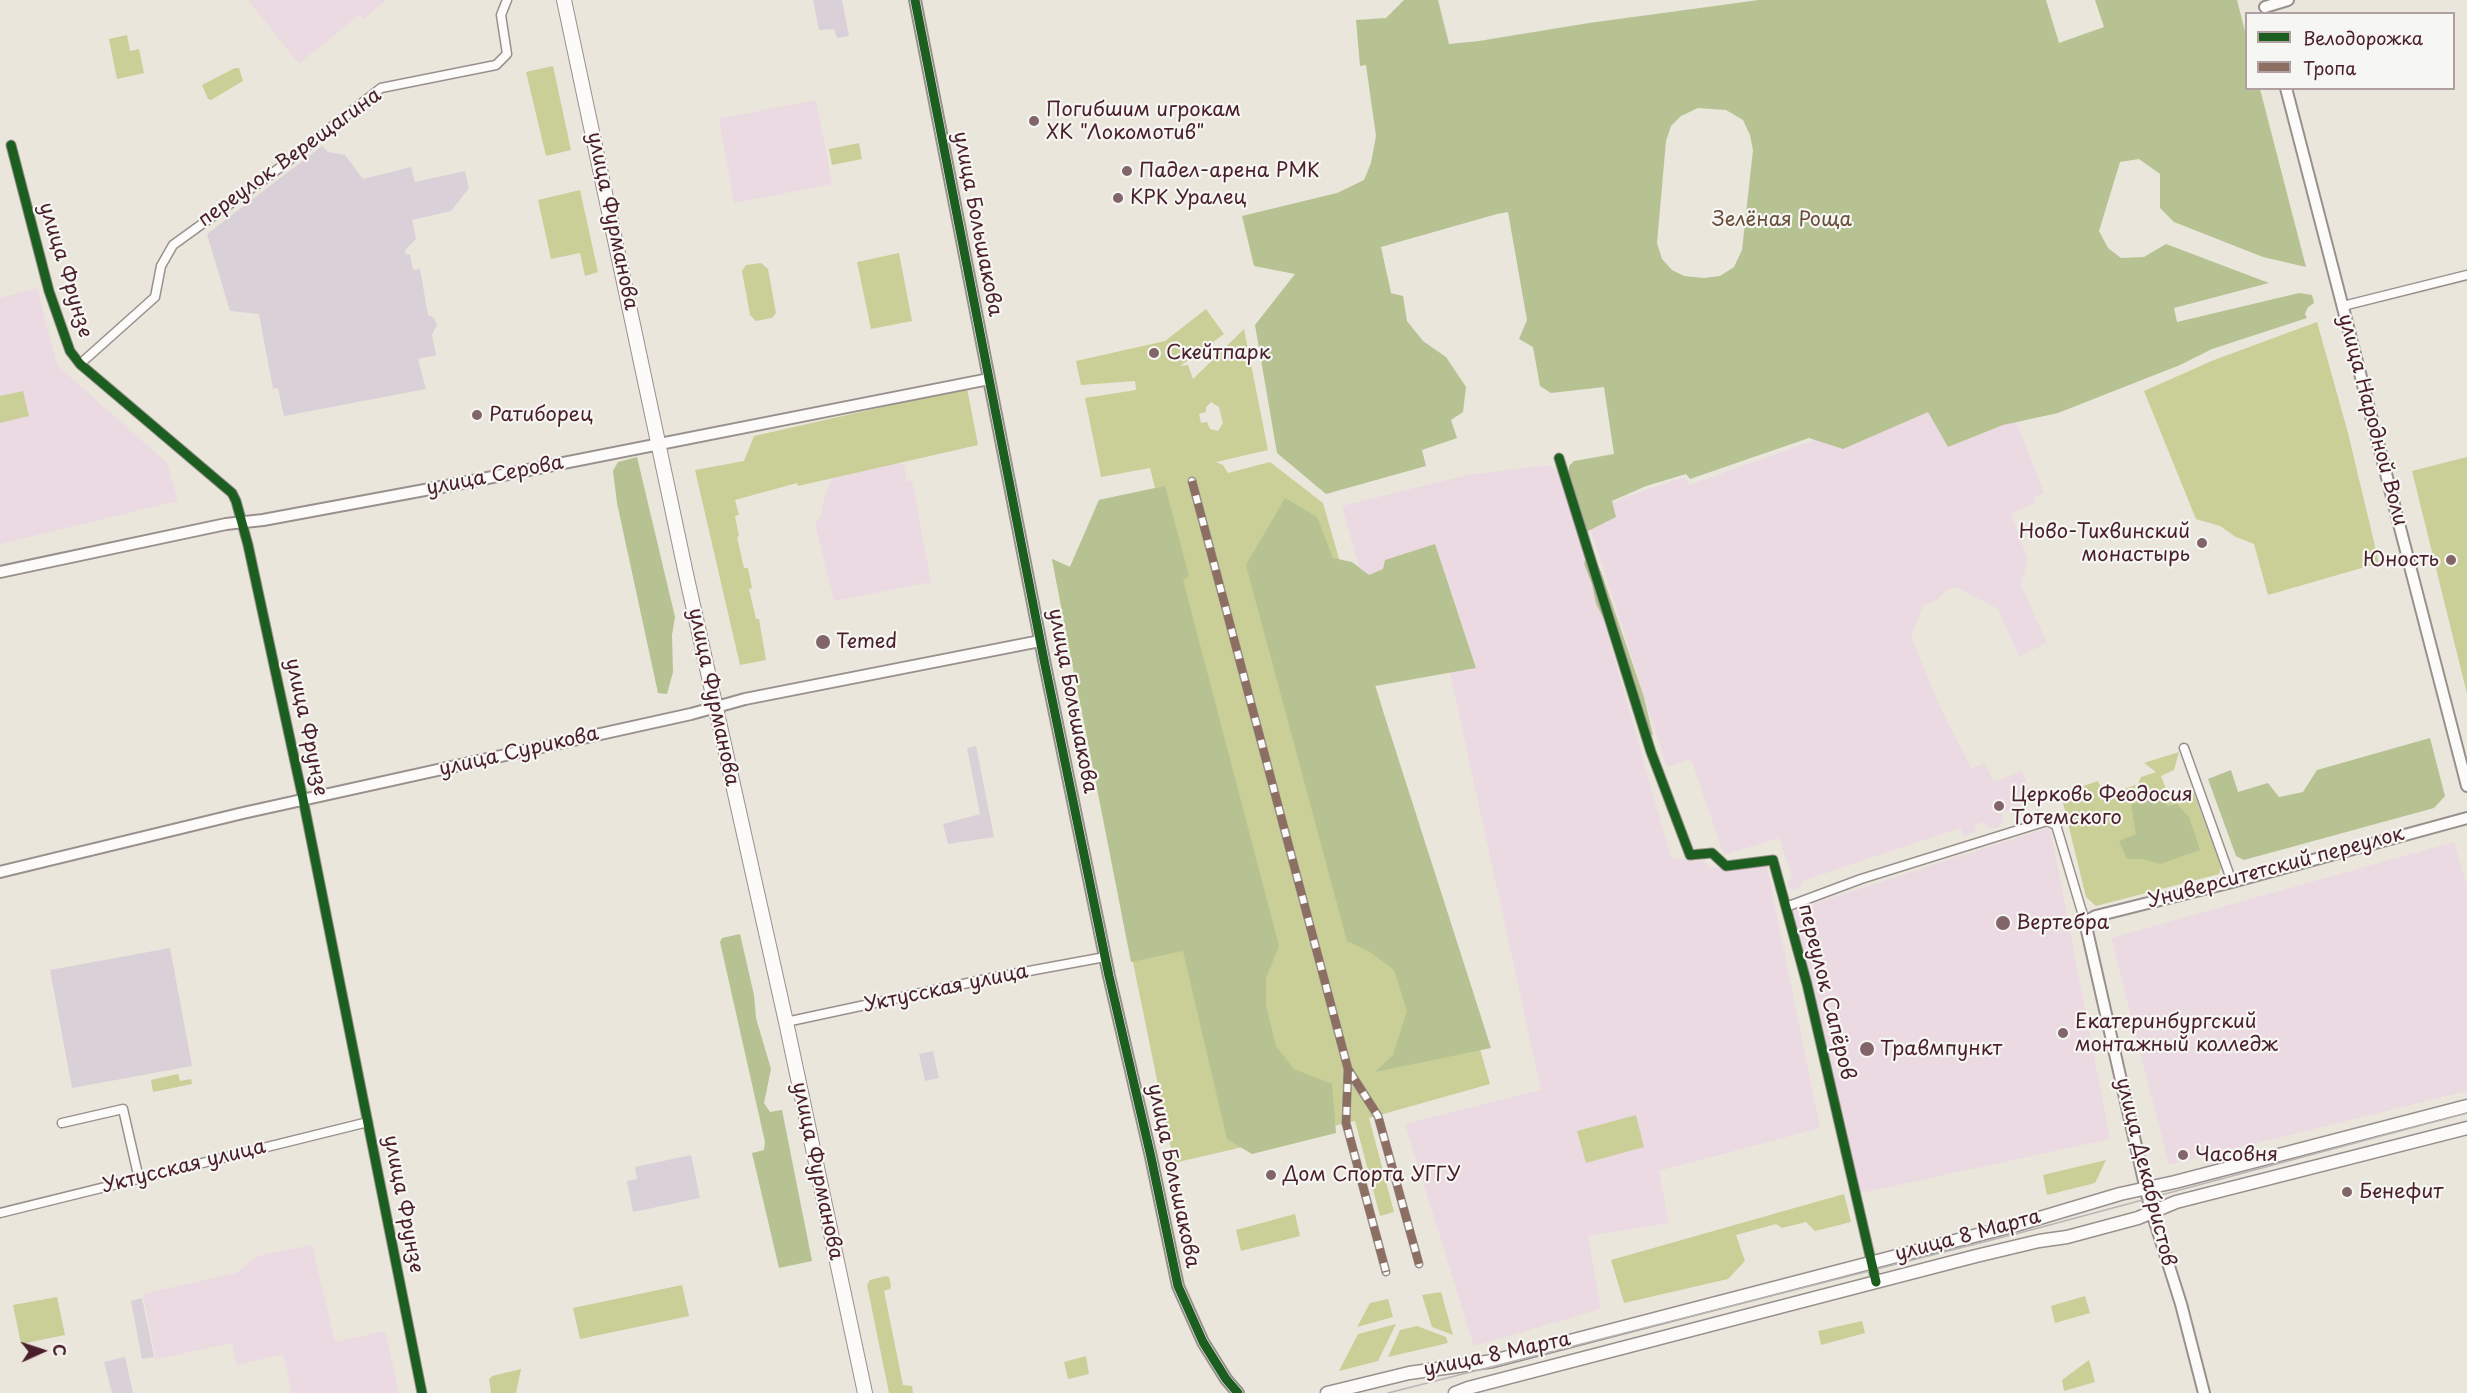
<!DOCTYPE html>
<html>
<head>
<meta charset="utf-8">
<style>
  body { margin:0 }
  #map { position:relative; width:2467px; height:1393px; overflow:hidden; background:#eae6dc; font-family:"Playpen Sans",sans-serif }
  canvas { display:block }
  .legend { position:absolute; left:2245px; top:12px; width:210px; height:78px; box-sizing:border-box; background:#f6f6f2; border:2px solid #b1a0a2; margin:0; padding:8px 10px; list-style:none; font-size:18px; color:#4a1f2b }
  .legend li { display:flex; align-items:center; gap:12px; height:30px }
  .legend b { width:30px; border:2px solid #b1a0a2 }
  .north { position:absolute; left:12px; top:1321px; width:60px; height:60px; -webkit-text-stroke:4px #f6f6f2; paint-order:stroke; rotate:87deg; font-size:16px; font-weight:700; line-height:24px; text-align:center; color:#4a1f2b }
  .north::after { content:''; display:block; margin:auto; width:21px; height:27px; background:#4a1f2b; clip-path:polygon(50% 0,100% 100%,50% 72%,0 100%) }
</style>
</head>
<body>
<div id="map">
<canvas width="2467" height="1393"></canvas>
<ul class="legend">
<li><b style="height:8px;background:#1b5e20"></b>Велодорожка</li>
<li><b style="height:8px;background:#8d6e63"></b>Тропа</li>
</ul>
<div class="north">С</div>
</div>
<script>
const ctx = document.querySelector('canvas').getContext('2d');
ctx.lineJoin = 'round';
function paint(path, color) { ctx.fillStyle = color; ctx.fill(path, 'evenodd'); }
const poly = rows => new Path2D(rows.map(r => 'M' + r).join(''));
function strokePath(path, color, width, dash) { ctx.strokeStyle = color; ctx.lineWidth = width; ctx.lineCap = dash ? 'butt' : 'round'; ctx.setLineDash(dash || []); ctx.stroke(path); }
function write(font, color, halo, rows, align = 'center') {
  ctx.font = font + ' "Playpen Sans",sans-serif'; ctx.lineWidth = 4.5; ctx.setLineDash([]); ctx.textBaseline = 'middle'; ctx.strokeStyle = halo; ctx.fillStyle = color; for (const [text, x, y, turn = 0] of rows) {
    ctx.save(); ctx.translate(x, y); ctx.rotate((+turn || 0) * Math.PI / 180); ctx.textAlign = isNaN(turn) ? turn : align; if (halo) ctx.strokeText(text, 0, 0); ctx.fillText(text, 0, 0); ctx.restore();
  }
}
paint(poly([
  [248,0,386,0,364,19,360,14,299,64],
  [816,100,832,184,734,203,719,119],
  [37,288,57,365,167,463,178,501,0,544,0,298],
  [2001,383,2044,493,2033,498,2035,503,2016,511,2011,515,2028,559,2021,585,2047,643,2019,656,1998,609,1956,587,1946,591,1937,600,1923,606,1911,637,1941,709,1971,768,1985,763,1993,782,2022,771,2029,790,2037,787,2041,799,2003,812,2003,821,1997,828,1989,828,1983,822,1974,826,1976,832,1964,836,1960,828,1802,881,1800,888,1792,890,1787,884,1792,876,1779,838,1724,855,1691,759,1667,767,1589,524,1590,516,1623,498,1685,477,1689,485,1934,398],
  [899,462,905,467,906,482,912,481,931,582,834,601,815,523,823,514,822,505,833,477],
  [1549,465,1557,470,1585,555,1671,858,1703,861,1711,868,1767,866,1820,1128,1659,1171,1669,1223,1588,1236,1601,1309,1474,1346,1405,1124,1541,1090,1428,572,1365,588,1342,506,1467,475],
  [2050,827,2110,1139,1861,1193,1791,911],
  [2454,842,2467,887,2467,1091,2169,1165,2111,938],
  [312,1245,335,1342,385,1331,399,1393,292,1393,283,1354,237,1365,232,1343,156,1359,143,1294,236,1273,258,1256]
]), '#ecdae2');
paint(poly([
  [813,0,842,0,849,36,837,38,834,29,819,30],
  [322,146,328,152,345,155,363,179,411,167,415,182,465,171,469,188,451,211,412,220,416,239,405,250,406,255,410,254,413,270,420,269,428,315,434,318,437,325,432,335,436,355,418,359,426,389,284,416,278,388,273,389,259,314,230,311,207,234],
  [976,746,994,837,948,844,943,824,980,814,967,748],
  [170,948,192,1066,72,1088,50,970],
  [933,1051,939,1078,925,1081,919,1054],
  [691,1155,700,1198,633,1212,627,1181,637,1179,635,1167],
  [142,1298,154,1357,142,1359,131,1301],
  [125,1357,133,1393,112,1393,104,1362]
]), '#dad0d7');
paint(poly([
  [127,35,130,51,139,49,144,73,117,79,109,39],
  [553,66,571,150,546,156,526,72],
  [235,68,239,68,243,81,211,100,208,99,202,85],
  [859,143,862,159,832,165,829,149],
  [580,190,598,272,585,276,580,253,551,259,538,200],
  [899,253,912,321,871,329,857,262],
  [761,263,768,269,776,313,772,318,756,321,750,315,742,271,746,265],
  [1206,309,1224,334,1180,366,1188,365,1193,379,1244,329,1268,450,1216,462,1223,465,1228,473,1270,462,1323,503,1490,1084,1369,1118,1394,1212,1380,1216,1355,1121,1174,1163,1070,654,1052,559,1070,567,1099,500,1155,488,1150,468,1101,477,1085,398,1136,390,1135,381,1081,385,1076,361,1165,341],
  [1211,402,1219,407,1223,423,1218,431,1210,429,1207,422,1201,423,1199,414,1206,412,1206,407],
  [2317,322,2348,433,2379,563,2268,595,2254,544,2236,537,2220,526,2196,519,2144,391,2214,360],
  [967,388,978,445,798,486,797,483,735,500,739,515,735,516,739,536,737,537,744,568,748,568,752,588,749,589,756,619,759,619,766,660,740,665,695,470,744,461,754,436],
  [23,391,29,416,0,423,0,396],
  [2467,457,2467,694,2412,471],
  [2179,752,2174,770,2161,776,2170,799,2194,793,2221,867,2219,874,2096,906,2086,897,2063,803,2071,790,2098,781,2105,796,2138,784,2141,777,2156,772,2144,763],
  [178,1074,180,1081,191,1079,192,1084,153,1092,151,1080],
  [1636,1115,1644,1147,1586,1163,1577,1131],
  [2106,1160,2095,1183,2047,1195,2043,1175],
  [1844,1194,1851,1222,1815,1231,1806,1222,1782,1228,1776,1224,1736,1235,1745,1261,1728,1279,1624,1303,1611,1260],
  [1295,1214,1300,1236,1241,1251,1236,1230],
  [886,1276,889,1277,891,1286,890,1289,884,1291,903,1385,912,1386,913,1393,889,1393,867,1285,870,1280],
  [682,1285,689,1316,580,1339,573,1308],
  [1441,1292,1453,1335,1432,1327,1422,1295],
  [2085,1296,2090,1313,2055,1323,2051,1306],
  [57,1297,65,1335,21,1344,13,1305],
  [1388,1299,1393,1317,1357,1327,1370,1303],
  [1862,1321,1865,1333,1821,1345,1818,1331],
  [1396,1324,1378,1361,1339,1371,1358,1334],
  [1417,1326,1446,1337,1448,1343,1388,1357,1400,1330],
  [1086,1356,1089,1374,1068,1379,1064,1362],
  [2089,1360,2095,1382,2064,1391,2062,1380],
  [521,1369,516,1393,491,1393,489,1379,492,1376]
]), '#cacf97');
paint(poly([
  [1404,0,1438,0,1449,44,1479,41,1589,23,1759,0,2046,0,2059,43,2104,27,2095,0,2237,0,2246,35,2246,88,2260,89,2306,267,2263,257,2174,222,2160,208,2160,174,2139,159,2120,162,2099,231,2108,248,2121,258,2144,257,2166,244,2269,283,2174,308,2177,322,2299,293,2312,295,2314,303,2308,307,2305,314,2307,318,2212,349,2180,365,2058,413,2003,425,1948,447,1928,412,1843,449,1809,438,1690,479,1686,474,1646,486,1612,501,1616,517,1586,532,1569,474,1569,466,1574,461,1614,454,1604,387,1551,393,1540,386,1533,347,1519,339,1527,320,1508,212,1497,214,1381,247,1391,293,1403,296,1407,321,1423,341,1446,357,1466,387,1463,412,1451,420,1457,438,1422,450,1426,466,1326,494,1277,453,1255,325,1295,274,1254,266,1242,216,1337,193,1364,180,1371,163,1376,136,1366,65,1360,66,1356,20,1386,18],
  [1698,108,1726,110,1743,120,1750,135,1753,150,1742,250,1734,267,1720,276,1704,278,1684,276,1672,270,1662,259,1657,243,1666,141,1671,126,1681,116],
  [637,457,675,617,672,635,673,672,667,694,658,693,617,503,613,471,618,462],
  [1165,486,1189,576,1183,580,1279,946,1266,978,1266,1006,1276,1046,1294,1069,1332,1084,1336,1133,1252,1154,1227,1139,1183,951,1131,962,1052,559,1070,567,1099,500],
  [1285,498,1317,517,1333,558,1352,562,1369,575,1383,569,1385,560,1435,544,1476,668,1375,686,1491,1048,1375,1072,1393,1055,1407,1011,1394,970,1370,952,1347,941,1246,565],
  [1595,559,1602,574,1644,697,1653,735,1644,737,1606,623,1596,604,1592,584,1584,564,1585,560],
  [2430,738,2445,796,2434,808,2244,860,2236,856,2208,779,2231,770,2238,792,2268,783,2279,797,2303,792,2317,770],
  [2155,795,2168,806,2177,804,2189,817,2200,850,2160,864,2142,859,2127,859,2119,841,2136,834,2131,805],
  [740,934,754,995,756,1018,771,1069,764,1103,770,1112,782,1110,812,1261,779,1268,752,1153,764,1150,765,1142,720,942,722,938]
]), '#b6c292');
const pedestrian = poly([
  [1192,481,1348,1069,1378,1116,1419,1264],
  [1348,1069,1346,1123,1386,1272]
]);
const minor = poly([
  [11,145,49,291,70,351,80,364,232,493,236,501,248,545,303,799,422,1393],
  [2343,306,2467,275],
  [80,364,155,297,161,266,173,245,278,169,381,88,496,65,507,54,501,15,507,0],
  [1559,458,1651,752,1690,855,1712,853,1726,866,1773,860,1807,984,1876,1282],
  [2184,748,2232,882],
  [1786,907,1861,879,2047,821,2056,825,2085,922],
  [786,1022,991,978,1105,957],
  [62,1123,123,1109,139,1179],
  [0,1213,368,1122]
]);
const tertiary = poly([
  [915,0,1044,660,1109,976,1151,1157,1178,1286,1203,1342,1226,1379,1238,1393],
  [2265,7,2288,0],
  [2286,88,2467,786],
  [0,572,226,524,263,520,457,484,989,379],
  [0,872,243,813,691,714,745,699,1040,641],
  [2204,1393,2181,1304,2149,1203,2085,922,2096,916,2232,882,2467,818]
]);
const secondary = poly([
  [1327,1393,1409,1373,1493,1361,2016,1225,2120,1194,2175,1182,2467,1106],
  [1455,1393,1468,1388,1976,1256,2039,1241,2067,1237,2138,1218,2176,1202,2467,1128]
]);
const primary = poly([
  [564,0,686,574,786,1022,865,1393]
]);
strokePath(pedestrian, '#99908d', 9);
strokePath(minor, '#99908d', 11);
strokePath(tertiary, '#99908d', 14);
strokePath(secondary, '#99908d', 15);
strokePath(primary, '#99908d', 16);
strokePath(pedestrian, '#fcfbfa', 6);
strokePath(minor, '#fcfbfa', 8);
strokePath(tertiary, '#fcfbfa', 10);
strokePath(secondary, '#fcfbfa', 12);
strokePath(primary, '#fcfbfa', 14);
strokePath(poly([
  [1388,1393,2027,1231,2467,1113]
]), '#bab4b4', 1.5);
strokePath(poly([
  [1192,481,1348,1069,1378,1116,1419,1264],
  [1348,1069,1346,1123,1386,1272]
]), '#8d6e63', 8, [15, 8]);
strokePath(poly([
  [915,0,1044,660,1109,976,1151,1157,1178,1286,1203,1342,1226,1379,1238,1393],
  [11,145,49,291,70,351,80,364,232,493,236,501,248,545,303,799,422,1393],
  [1559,458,1651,752,1690,855,1712,853,1726,866,1773,860,1807,984,1876,1282]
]), '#1b5e20', 9);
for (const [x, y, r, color] of [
  [1034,121,6,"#826569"],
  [1127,171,6,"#826569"],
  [1118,198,6,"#826569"],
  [1154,353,6,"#826569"],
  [477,415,6,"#826569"],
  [2202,543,6,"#826569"],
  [2451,560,6,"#826569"],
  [823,642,8,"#826569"],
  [1999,806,6,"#826569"],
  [2003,923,8,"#826569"],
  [2063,1033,6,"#826569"],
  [1867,1049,8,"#826569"],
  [2183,1155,6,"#826569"],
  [1271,1175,6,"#826569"],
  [2347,1192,6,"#826569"]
]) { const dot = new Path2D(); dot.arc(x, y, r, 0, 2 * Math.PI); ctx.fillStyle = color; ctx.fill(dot); strokePath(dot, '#f6f6f2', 2); }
write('20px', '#4a1f2b', '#f6f6f2', [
  ["Погибшим игрокам",1046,110],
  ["ХК \"Локомотив\"",1046,133],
  ["Падел-арена РМК",1139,171],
  ["КРК Уралец",1130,198],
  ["Скейтпарк",1166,353],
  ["Ратиборец",489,415],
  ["Ново-Тихвинский",2190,532,"right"],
  ["монастырь",2190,555,"right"],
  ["Юность",2439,560,"right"],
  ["Temed",836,642],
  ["Церковь Феодосия",2011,795],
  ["Тотемского",2011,818],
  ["Вертебра",2016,923],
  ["Екатеринбургский",2075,1022],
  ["монтажный колледж",2075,1045],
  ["Травмпункт",1880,1049],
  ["Часовня",2195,1155],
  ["Дом Спорта УГГУ",1283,1175],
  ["Бенефит",2359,1192]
], 'left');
write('20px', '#4a1f2b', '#f6f6f2', [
  ["переулок Верещагина",290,158,-36],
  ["улица Фурманова",612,221,78],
  ["улица Большакова",977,224,79],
  ["улица Фрунзе",65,270,73],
  ["улица Народной Воли",2372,420,75],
  ["улица Серова",495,476,-11],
  ["улица Фурманова",713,697,78],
  ["улица Большакова",1072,701,79],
  ["улица Фрунзе",306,727,78],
  ["улица Сурикова",519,752,-13],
  ["Университетский переулок",2276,868,-15],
  ["Уктусская улица",946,989,-12],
  ["переулок Сапёров",1826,992,76],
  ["Уктусская улица",184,1167,-14],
  ["улица Фурманова",817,1171,78],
  ["улица Декабристов",2145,1172,76],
  ["улица Большакова",1173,1176,78],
  ["улица Фрунзе",403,1204,79],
  ["улица 8 Марта",1968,1236,-15],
  ["улица 8 Марта",1497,1355,-12]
]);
write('20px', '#694e3b', '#f6f6f2', [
  ["Зелёная Роща",1782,220]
]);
</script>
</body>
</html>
